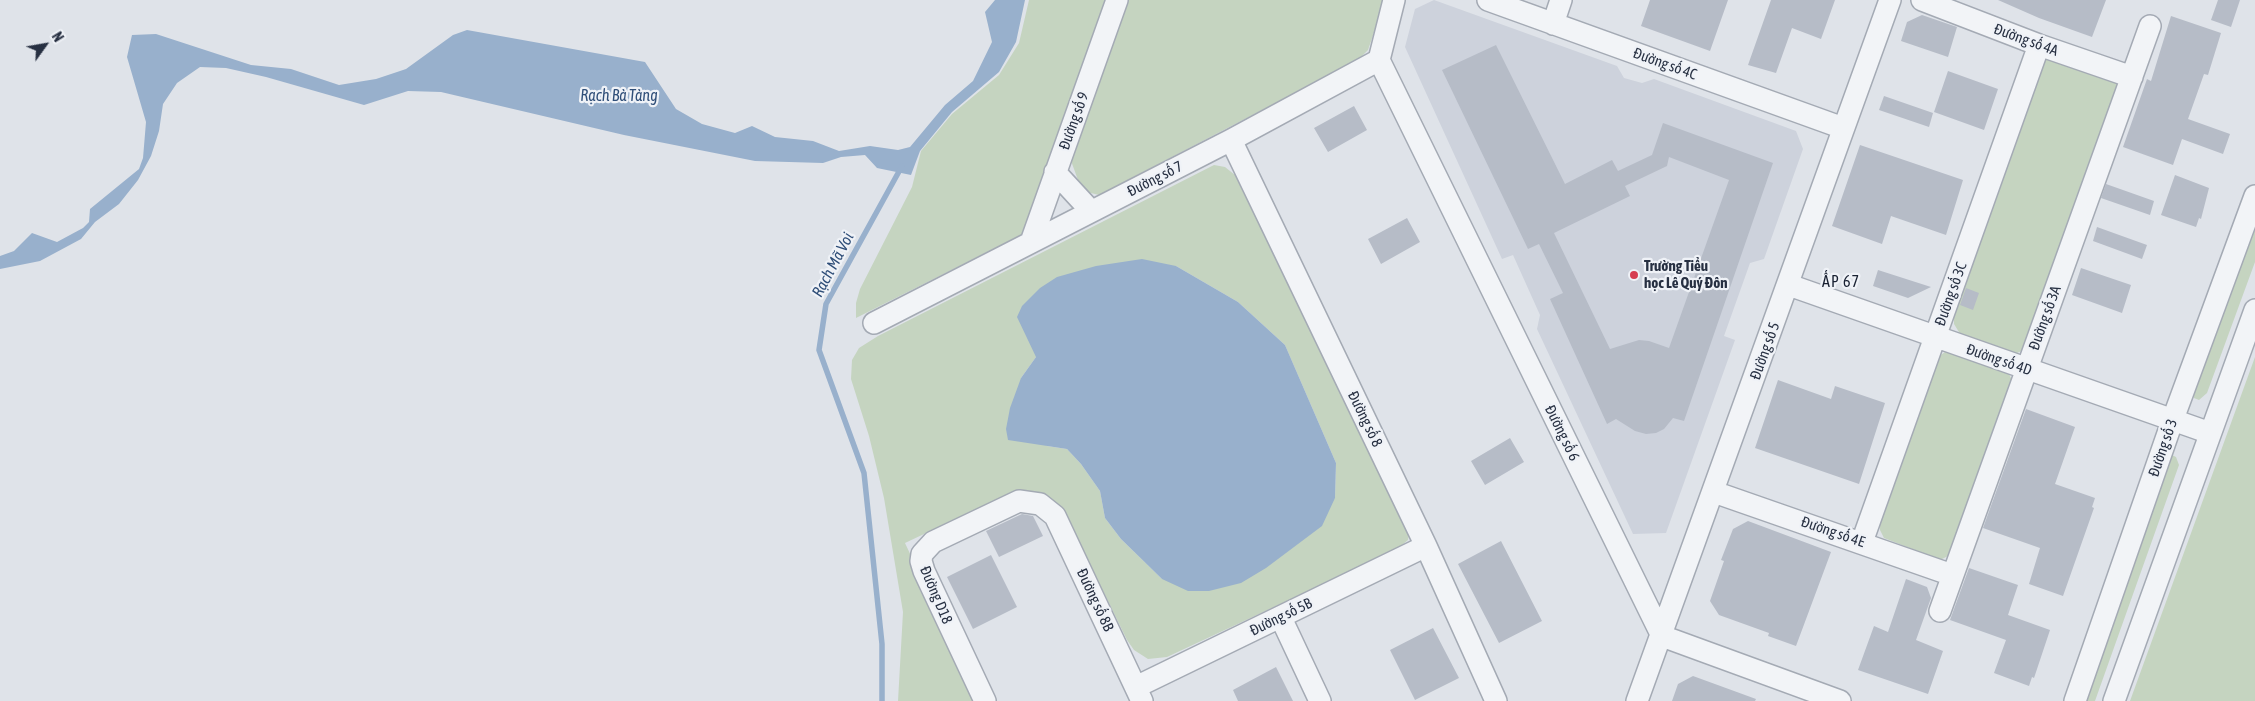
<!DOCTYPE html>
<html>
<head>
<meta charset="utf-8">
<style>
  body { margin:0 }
  #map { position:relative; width:2255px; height:701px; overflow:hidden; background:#dfe3e9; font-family:"Asap Condensed",sans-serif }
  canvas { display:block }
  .north { position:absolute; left:20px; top:20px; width:50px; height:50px; -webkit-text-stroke:4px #eff2f7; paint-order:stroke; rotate:58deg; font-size:14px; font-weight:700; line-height:20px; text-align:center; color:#273042 }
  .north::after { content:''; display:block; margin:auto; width:18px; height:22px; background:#273042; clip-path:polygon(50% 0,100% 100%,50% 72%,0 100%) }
</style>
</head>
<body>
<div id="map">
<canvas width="2255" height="701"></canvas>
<div class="north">N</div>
</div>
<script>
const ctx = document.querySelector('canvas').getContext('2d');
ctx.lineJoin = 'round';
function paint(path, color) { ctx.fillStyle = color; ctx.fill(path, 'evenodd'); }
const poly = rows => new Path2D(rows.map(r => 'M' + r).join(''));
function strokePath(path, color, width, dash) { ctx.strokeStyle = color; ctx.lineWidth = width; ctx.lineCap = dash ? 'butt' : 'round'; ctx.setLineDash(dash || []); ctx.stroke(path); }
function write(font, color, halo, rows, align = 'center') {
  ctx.font = font + ' "Asap Condensed",sans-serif'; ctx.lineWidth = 4.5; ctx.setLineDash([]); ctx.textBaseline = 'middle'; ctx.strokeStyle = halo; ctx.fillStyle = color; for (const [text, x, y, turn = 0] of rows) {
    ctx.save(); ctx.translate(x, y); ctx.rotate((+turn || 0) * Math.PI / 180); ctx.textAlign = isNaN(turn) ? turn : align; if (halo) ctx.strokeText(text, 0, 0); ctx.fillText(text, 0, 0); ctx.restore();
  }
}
paint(poly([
  [1434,0,1617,66,1624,78,1642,83,1654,79,1796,131,1803,149,1764,259,1750,263,1724,336,1735,340,1666,533,1633,534,1537,329,1540,315,1513,255,1502,259,1405,47,1415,9]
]), '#cdd2dc');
paint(poly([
  [1029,0,1108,0,1025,233,856,318,856,303,860,289,912,187,921,151,952,114,999,75,1019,43],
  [1126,0,1385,0,1368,50,1358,60,1099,195,1087,192,1078,180,1070,158],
  [2049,58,2120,84,2024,350,2017,353,2007,353,1962,337,1954,324,1954,312,2042,62],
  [1214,165,1225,167,1235,175,1405,525,1409,534,1408,540,1396,550,1167,657,1148,659,1134,650,1127,640,1063,509,1048,497,1037,492,1013,492,905,543,979,701,898,701,903,612,884,498,869,436,851,379,852,360,859,348,878,336],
  [1176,266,1238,302,1285,345,1336,463,1335,498,1162,579,1121,539,1105,518,1100,491,1081,464,1067,449,1047,446,1021,378,1036,357],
  [2255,214,2255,262,2207,393,2199,400,2194,398,2192,393],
  [1953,351,2009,374,2012,380,1954,553,1940,560,1884,538,1880,530,1879,519,1938,357,1945,352],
  [2255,357,2255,701,2130,701],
  [2172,455,2176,457,2179,465,2095,701,2079,701,2168,457]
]), '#c5d4c0');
paint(poly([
  [995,0,1025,0,1016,42,999,72,952,112,920,151,911,175,877,168,865,155,841,157,823,163,755,161,624,135,441,92,408,91,364,105,266,77,226,68,200,67,177,83,163,104,159,131,151,156,138,180,119,204,95,222,81,239,40,261,0,269,0,256,14,251,32,233,57,242,83,228,89,222,90,209,139,169,143,158,146,122,127,57,132,35,156,34,251,65,291,69,339,85,376,79,406,69,453,35,467,30,645,62,676,109,702,124,735,133,752,126,775,137,813,141,839,151,870,146,898,150,910,147,945,105,973,81,992,42,985,12],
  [1142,259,1176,266,1238,302,1285,345,1336,463,1335,498,1322,526,1266,568,1241,583,1209,591,1188,591,1162,579,1121,539,1105,518,1100,491,1081,464,1067,449,1008,440,1006,429,1010,408,1021,378,1036,357,1017,317,1022,306,1040,288,1057,277,1096,266]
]), '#98b0cc');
strokePath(poly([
  [882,701,882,644,864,473,819,350,826,304,902,166]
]), '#98b0cc', 5.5);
paint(poly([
  [1650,0,1728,0,1710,51,1641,26],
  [1771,0,1835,0,1821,39,1792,28,1776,73,1748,65],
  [1998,0,2106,0,2092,37,2039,18],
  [2218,0,2240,0,2231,27,2211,20],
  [1922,15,1957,27,1948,57,1901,41,1907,22],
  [2171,16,2221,33,2208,75,2204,74,2188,119,2230,134,2223,154,2182,139,2173,165,2123,147,2147,79,2151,81],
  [1496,45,1565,184,1612,160,1618,171,1652,155,1663,123,1773,163,1684,421,1673,418,1664,429,1656,433,1646,434,1635,431,1616,419,1607,424,1550,299,1563,293,1539,244,1528,249,1442,70],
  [1669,157,1729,180,1669,348,1649,341,1639,340,1610,349,1554,233,1630,196,1625,186,1667,166],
  [1948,71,1998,89,1984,130,1934,112],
  [1884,96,1933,113,1929,127,1879,110],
  [1354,106,1367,130,1328,152,1314,128],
  [1860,145,1963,180,1946,235,1891,216,1882,244,1832,226],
  [2175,175,2209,188,2201,219,2199,218,2196,227,2161,215],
  [2106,184,2154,201,2150,215,2101,198],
  [1407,218,1420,242,1381,264,1368,239],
  [2097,227,2147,245,2142,259,2093,241],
  [2081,268,2131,285,2122,313,2072,295],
  [1878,270,1931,287,1908,298,1873,286],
  [1966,288,1979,293,1973,310,1960,305],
  [1778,380,1831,399,1835,386,1885,403,1859,484,1755,448],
  [2026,409,2075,427,2055,484,2095,498,2092,507,2094,508,2063,596,2029,584,2040,548,1983,528],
  [1510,438,1524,462,1485,485,1471,461],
  [1022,514,1033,516,1043,536,999,557,986,531],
  [1748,521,1831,552,1796,646,1768,636,1769,633,1719,615,1710,601,1724,561,1721,560,1733,529],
  [1501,541,1542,621,1499,643,1458,564],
  [991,555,1017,607,973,629,947,577],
  [1969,568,2018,585,2008,615,2050,630,2034,678,2032,677,2029,686,1994,673,2006,640,1950,620],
  [1906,579,1927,587,1931,598,1916,640,1943,651,1928,694,1858,670,1874,626,1888,632],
  [1433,628,1459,678,1415,700,1390,650],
  [1276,667,1293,701,1238,701,1233,690],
  [1693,676,1756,699,1755,701,1672,701,1678,684]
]), '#b6bcc7');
const minor = poly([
  [1488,0,1843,128],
  [1922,0,2039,45,2132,77],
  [1553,24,1561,0],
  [1379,60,1662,636,1840,701],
  [1231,140,1426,546,1496,701],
  [1055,172,1091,211],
  [1031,242,1117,0],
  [1789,285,2210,433],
  [874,323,1231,140,1379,60,1394,0],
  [1714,492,1952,575],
  [1862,542,2039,45],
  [1940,611,2150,26],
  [1281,618,1320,701],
  [1136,687,1426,546],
  [985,701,924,571,921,561,922,554,933,542,1019,501,1040,504,1055,516,1142,701],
  [1637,701,1890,0],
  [2075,701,2173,419,2255,196],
  [2114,701,2255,310]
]);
strokePath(minor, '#a4aab4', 24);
strokePath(minor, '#f2f4f7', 21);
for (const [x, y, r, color] of [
  [1634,275,5,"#d63d51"]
]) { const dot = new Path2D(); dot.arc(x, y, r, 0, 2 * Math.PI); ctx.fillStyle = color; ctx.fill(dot); strokePath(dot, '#eff2f7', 2); }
write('15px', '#273042', '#eff2f7', [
  ["Đường số 4A",2026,40,20],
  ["Đường số 4C",1665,64,20],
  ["Đường số 9",1074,121,-70],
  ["Đường số 7",1155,179,-27],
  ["Đường số 3C",1951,294,-70],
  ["Đường số 3A",2045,318,-70],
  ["Đường số 5",1765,351,-70],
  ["Đường số 4D",1999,360,19],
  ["Đường số 8",1365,419,64],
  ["Đường số 6",1562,433,64],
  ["Đường số 3",2163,448,-71],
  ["Đường số 4E",1833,532,19],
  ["Đường D18",936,595,67],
  ["Đường số 8B",1095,600,65],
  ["Đường số 5B",1281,617,-26]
]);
write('bold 15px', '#273042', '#eff2f7', [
  ["Trường Tiểu",1644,266],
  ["học Lê Quý Đôn",1644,283]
], 'left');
write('italic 16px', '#2f4e78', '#eff2f7', [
  ["Rạch Bà Tàng",619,96],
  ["Rạch Mã Voi",833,265,-62]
]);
ctx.letterSpacing = '1px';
write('16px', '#192132', '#eff2f7', [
  ["ẤP 67",1841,282]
]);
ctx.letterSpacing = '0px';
</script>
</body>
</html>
